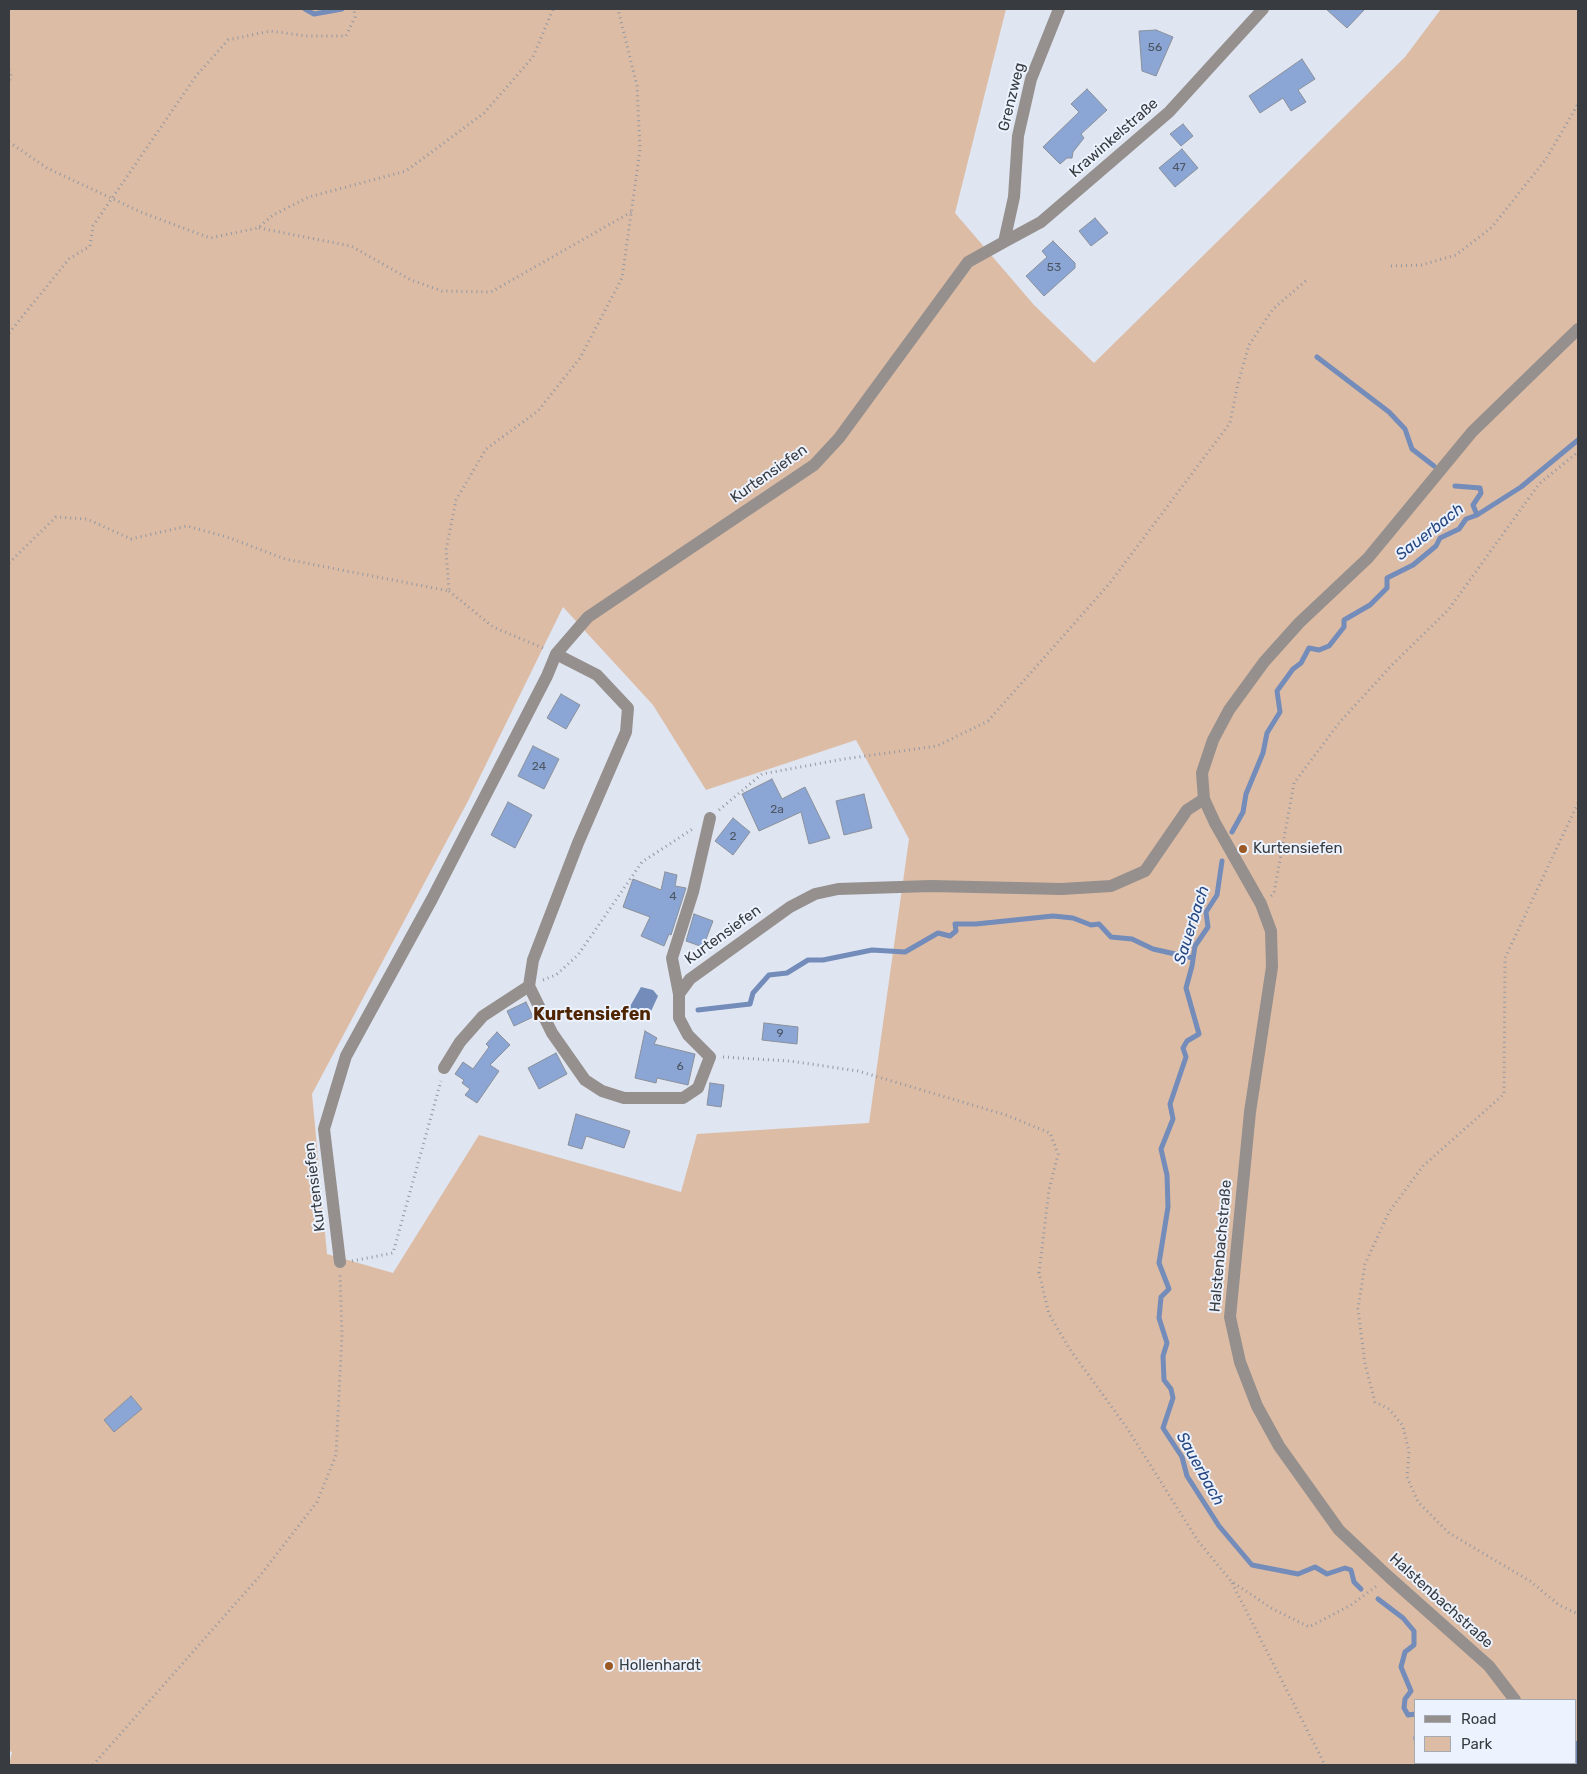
<!DOCTYPE html>
<html>
<head>
<meta charset="utf-8">
<style>
  body { margin:0 }
  #map { position:relative; width:1587px; height:1774px; overflow:hidden; background:#dfe5f1; font-family:Rubik,sans-serif }
  canvas { display:block }
  .frame { position:absolute; inset:0; border:10px solid #383b3f; pointer-events:none }
  .legend { position:absolute; left:1414px; top:1699px; width:162px; height:65px; box-sizing:border-box; background:#ecf3fe; border:1px solid #a4a9b2; margin:0; padding:6px 9px; list-style:none; font-size:15px; color:#383b3f }
  .legend li { display:flex; align-items:center; gap:10px; height:25px }
  .legend b { width:25px; border:1px solid #a4a9b2 }
</style>
</head>
<body>
<div id="map">
<canvas width="1587" height="1774"></canvas>
<div class="frame"></div>
<ul class="legend">
<li><b style="height:6px;background:#95908d"></b>Road</li>
<li><b style="height:14px;background:#ddbca5"></b>Park</li>
</ul>
</div>
<script>
const ctx = document.querySelector('canvas').getContext('2d');
ctx.lineJoin = 'round';
function paint(path, color) { ctx.fillStyle = color; ctx.fill(path, 'evenodd'); }
const poly = rows => new Path2D(rows.map(r => 'M' + r).join(''));
function strokePath(path, color, width, dash) { ctx.strokeStyle = color; ctx.lineWidth = width; ctx.lineCap = dash ? 'butt' : 'round'; ctx.setLineDash(dash || []); ctx.stroke(path); }
function write(font, color, halo, rows, align = 'center') {
  ctx.font = font + ' Rubik,sans-serif'; ctx.lineWidth = 4; ctx.setLineDash([]); ctx.textBaseline = 'middle'; ctx.strokeStyle = halo; ctx.fillStyle = color; for (const [text, x, y, turn = 0] of rows) {
    ctx.save(); ctx.translate(x, y); ctx.rotate((+turn || 0) * Math.PI / 180); ctx.textAlign = isNaN(turn) ? turn : align; if (halo) ctx.strokeText(text, 0, 0); ctx.fillText(text, 0, 0); ctx.restore();
  }
}
paint(poly([
  [9,9,1006,9,955,213,1034,305,1094,363,1405,57,1441,9,1578,9,1578,1765,9,1765,12,1752,9,1751],
  [563,607,653,705,706,790,856,740,909,839,869,1123,697,1134,681,1192,479,1135,393,1273,327,1254,312,1094,468,801],
  [1416,1700,1576,1700,1576,1763,1416,1763]
]), '#ddbca5');
paint(poly([
  [641,987,653,990,658,996,647,1020,632,1015,628,1010]
]), '#738cba');
strokePath(poly([
  [305,9,314,14,342,9],
  [1317,357,1389,412,1405,429,1412,449,1434,466],
  [1455,486,1480,488,1481,493,1473,505,1477,515],
  [1232,832,1243,812,1246,794,1263,753,1267,733,1280,712,1277,691,1293,669,1301,663,1309,648,1319,650,1329,646,1344,627,1344,620,1370,605,1387,588,1387,578,1413,565,1436,546,1440,538,1459,529,1466,519,1477,515,1521,487,1578,440],
  [1222,861,1217,895,1206,912,1208,927,1195,946,1192,966,1186,988,1199,1034,1187,1041,1183,1048,1186,1057,1170,1104,1173,1119,1161,1149,1167,1175,1168,1207,1159,1263,1169,1289,1161,1297,1159,1318,1167,1343,1163,1356,1164,1380,1171,1389,1173,1398,1163,1428,1182,1457,1187,1476,1219,1526,1252,1565,1298,1574,1315,1567,1327,1574,1345,1568,1351,1570,1354,1582,1361,1589],
  [698,1010,750,1004,753,993,769,975,787,973,808,960,823,960,872,950,905,952,938,933,950,936,956,931,955,924,976,924,1053,916,1073,918,1091,925,1099,924,1111,937,1132,939,1153,949,1193,958],
  [1378,1599,1403,1618,1414,1631,1414,1645,1405,1652,1401,1667,1411,1691,1405,1699,1404,1708,1408,1715,1416,1714],
  [1416,1737,1416,1739],
  [1448,1765,1451,1763],
  [1576,1765,1578,1743]
]), '#738cba', 5);
const building = poly([
  [1326,9,1365,9,1347,28,1326,9],
  [1156,30,1173,37,1156,76,1142,71,1139,31,1156,30],
  [1302,59,1315,79,1298,90,1306,102,1291,111,1283,98,1260,113,1249,96,1302,59],
  [1087,89,1107,110,1081,134,1084,138,1073,152,1072,158,1067,158,1060,164,1043,147,1079,112,1071,104,1087,89],
  [1183,124,1193,136,1181,146,1170,134,1183,124],
  [1182,149,1198,168,1175,187,1159,168,1182,149],
  [1095,218,1108,233,1091,246,1079,231,1095,218],
  [1053,241,1075,263,1075,268,1044,296,1026,276,1047,257,1042,251,1053,241],
  [561,694,580,705,566,729,547,718,561,694],
  [533,746,559,759,544,789,518,776,533,746],
  [772,779,782,799,805,787,830,838,809,844,801,812,759,831,742,794,772,779],
  [864,794,872,828,844,835,836,801,864,794],
  [508,802,532,815,515,848,491,835,508,802],
  [733,818,750,832,733,855,715,841,733,818],
  [665,872,677,875,675,886,686,888,671,935,669,934,664,946,641,936,650,917,623,907,633,879,661,890,665,872],
  [694,914,713,921,703,947,686,941,694,914],
  [526,1002,533,1017,514,1026,507,1011,526,1002],
  [764,1023,798,1027,797,1044,762,1040,764,1023],
  [645,1031,657,1038,654,1044,695,1054,688,1085,657,1078,656,1083,635,1078,645,1031],
  [497,1032,510,1045,490,1065,499,1071,477,1103,465,1095,470,1089,462,1083,464,1080,455,1074,463,1062,473,1069,489,1047,486,1044,497,1032],
  [556,1053,567,1074,539,1089,528,1068,556,1053],
  [710,1083,724,1085,721,1107,707,1105,710,1083],
  [576,1114,630,1131,624,1148,586,1136,582,1149,568,1145,576,1114],
  [131,1396,142,1409,114,1432,104,1420,131,1396]
]);
paint(building, '#8ba6d5');
strokePath(building, '#8a909a', 1);
strokePath(poly([
  [9,70,11,73,9,83],
  [9,142,47,168,143,213,210,238,258,228,273,215,309,197,406,171,484,113,533,57,553,9],
  [259,228,351,246,411,280,442,291,491,292,633,211],
  [1391,266,1421,265,1456,255,1492,227,1546,159,1578,104],
  [9,333,69,259,90,246,93,226,196,76,228,40,270,31,307,36,346,36,355,17,354,9],
  [9,563,56,517,87,519,131,539,187,526,227,537,285,559,449,591,446,550,456,500,486,449,538,411,580,358,622,278,640,150,637,86,618,9],
  [449,591,493,627,543,648],
  [1578,803,1505,958,1504,1094,1423,1166,1389,1212,1365,1264,1358,1309,1365,1364,1375,1402,1389,1409,1403,1426,1409,1452,1407,1477,1418,1502,1449,1533,1530,1581,1559,1605,1578,1614],
  [719,810,762,774,844,759,937,746,988,721,1109,584,1230,423,1238,383,1249,345,1273,309,1308,279],
  [1271,896,1274,893,1294,783,1339,723,1391,666,1449,609,1539,484,1578,452],
  [543,980,556,975,578,955,642,862,694,828],
  [723,1057,790,1061,858,1071,1006,1115,1050,1133,1058,1154,1049,1190,1039,1273,1049,1314,1069,1348,1127,1428,1198,1541,1231,1581,1271,1608,1309,1627,1351,1605,1378,1585],
  [352,1261,393,1253,441,1081],
  [1232,1583,1325,1765],
  [93,1765,259,1577,317,1502,336,1455,342,1335,340,1274]
]), '#9498a1', 3, [1, 4]);
strokePath(poly([
  [1059,9,1031,79,1018,136,1014,197,1004,242,1041,222,1169,112,1263,9],
  [556,654,597,675,628,708,626,732,578,843,533,960,529,986,552,1033,585,1080,602,1091,624,1098,683,1098,698,1088,710,1057,688,1035,679,1018,679,994,690,979,790,907,815,894,838,889,931,886,1062,889,1111,886,1145,871,1187,810,1204,799],
  [679,994,672,958,693,892,710,818],
  [444,1068,460,1042,483,1016,529,986],
  [340,1262,324,1129,346,1056,432,899,547,676,556,654,588,617,814,465,839,438,968,262,1004,242],
  [1515,1700,1489,1666,1389,1577,1339,1530,1279,1446,1257,1406,1240,1362,1230,1317,1250,1112,1272,967,1271,931,1261,904,1215,823,1204,799,1202,773,1213,740,1229,710,1264,662,1299,623,1368,558,1472,432,1578,329],
  [1550,1763,1551,1765]
]), '#95908d', 12);
for (const [x, y, r, color] of [
  [1243,849,5,"#9a5924"],
  [609,1666,5,"#9a5924"]
]) { const dot = new Path2D(); dot.arc(x, y, r, 0, 2 * Math.PI); ctx.fillStyle = color; ctx.fill(dot); strokePath(dot, '#ecf3fe', 2); }
write('12px', '#4d5664', null, [
  ["56",1155,48],
  ["47",1179,168],
  ["53",1054,268],
  ["24",539,767],
  ["2a",777,810],
  ["2",733,837],
  ["4",673,897],
  ["9",780,1034],
  ["6",680,1067]
]);
write('15px', '#383b3f', '#ecf3fe', [
  ["Grenzweg",1012,97,-76],
  ["Krawinkelstraße",1114,138,-41],
  ["Kurtensiefen",769,474,-35],
  ["Kurtensiefen",723,935,-36],
  ["Kurtensiefen",315,1187,-97],
  ["Halstenbachstraße",1221,1246,-85],
  ["Halstenbachstraße",1441,1601,42]
]);
write('15px', '#383b3f', '#ecf3fe', [
  ["Kurtensiefen",1253,849],
  ["Hollenhardt",619,1666]
], 'left');
write('italic 16px', '#274781', '#ecf3fe', [
  ["Sauerbach",1430,532,-38],
  ["Sauerbach",1192,925,-72],
  ["Sauerbach",1200,1469,61]
]);
write('bold 18px', '#4f2400', '#ecf3fe', [
  ["Kurtensiefen",592,1015]
]);
</script>
</body>
</html>
